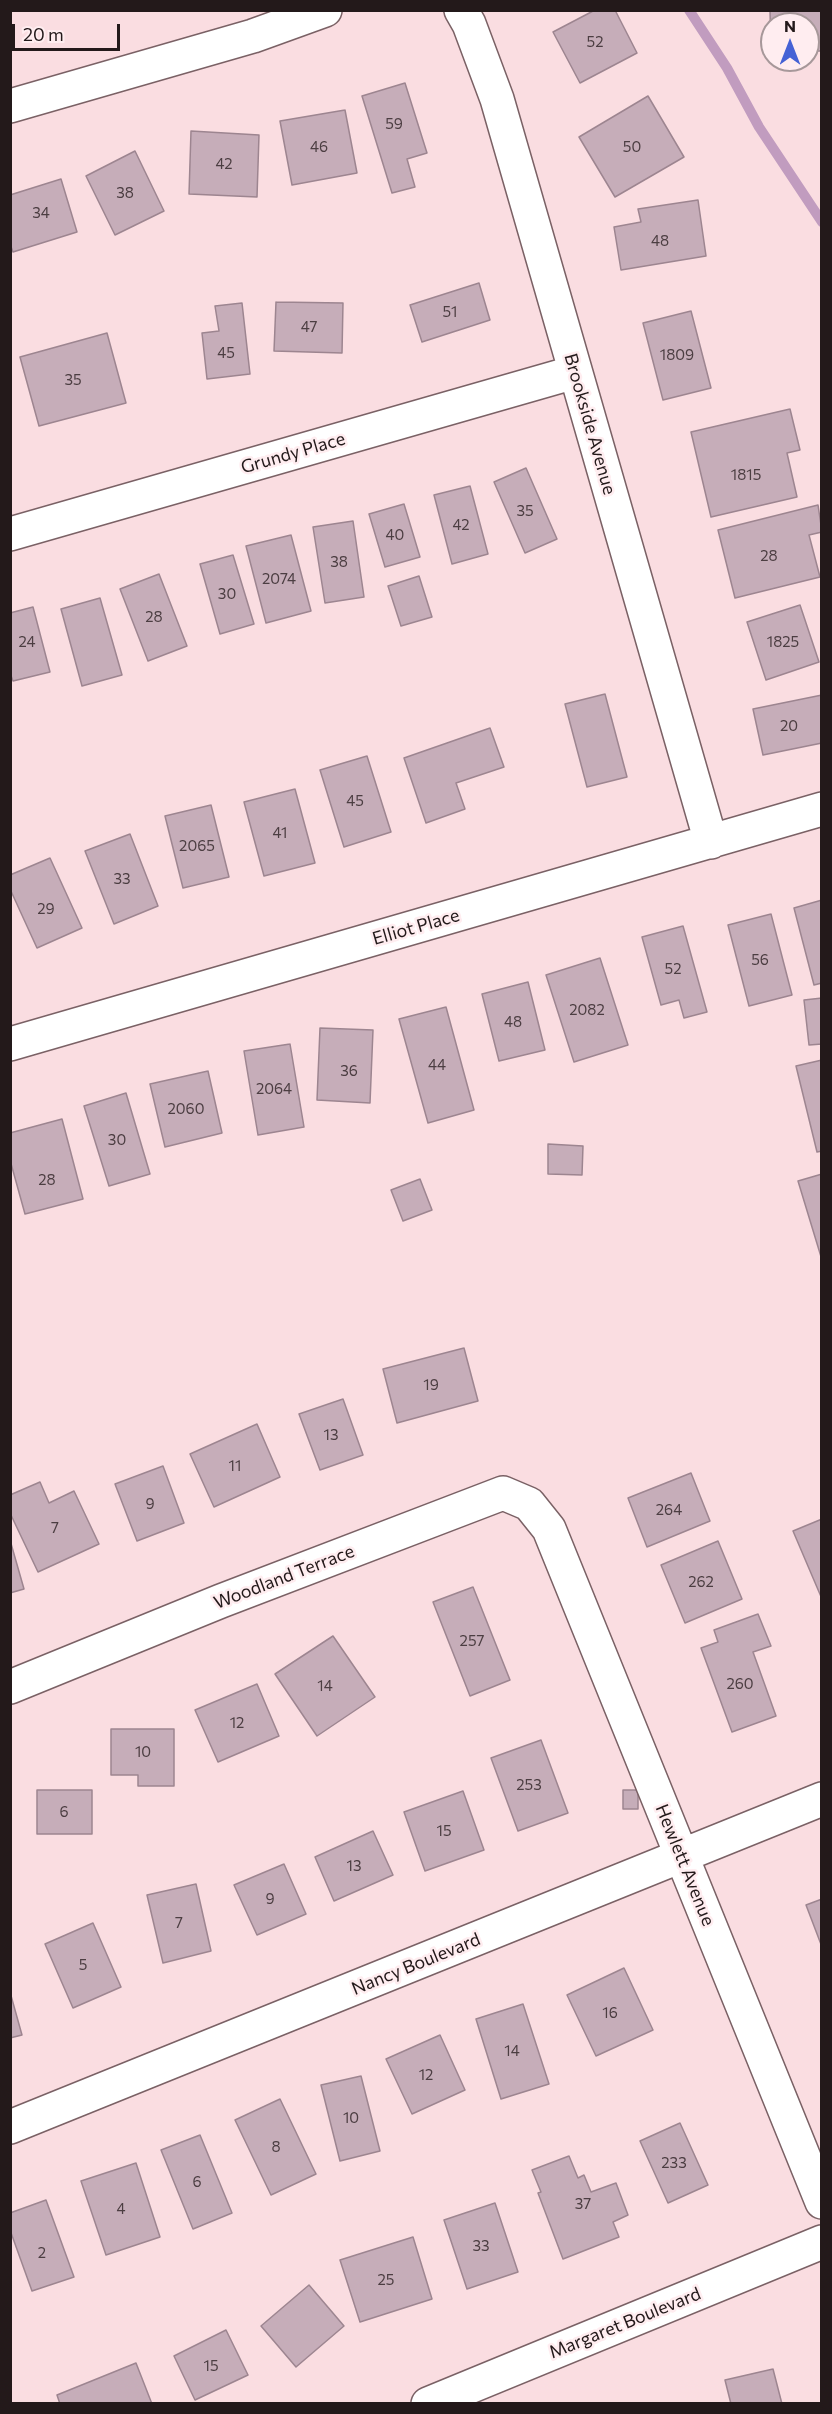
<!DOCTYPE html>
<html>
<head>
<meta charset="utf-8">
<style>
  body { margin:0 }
  #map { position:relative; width:832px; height:2414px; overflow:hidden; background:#fadde1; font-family:Commissioner,sans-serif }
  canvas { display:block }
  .frame { position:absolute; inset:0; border:12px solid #23191a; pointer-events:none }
  .north { position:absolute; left:760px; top:12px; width:60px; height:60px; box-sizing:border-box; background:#ffedf0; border:2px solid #a7989a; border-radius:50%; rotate:0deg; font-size:16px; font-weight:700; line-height:24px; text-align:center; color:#23191a }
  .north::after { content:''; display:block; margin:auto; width:21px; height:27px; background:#4562d5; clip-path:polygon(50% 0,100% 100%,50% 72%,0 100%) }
  .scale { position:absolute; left:12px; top:24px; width:108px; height:27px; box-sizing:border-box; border:3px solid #23191a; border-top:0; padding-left:8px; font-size:18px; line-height:21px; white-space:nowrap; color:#23191a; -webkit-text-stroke:4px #ffedf0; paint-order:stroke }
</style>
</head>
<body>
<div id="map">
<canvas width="832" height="2414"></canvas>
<div class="frame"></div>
<div class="north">N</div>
<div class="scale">20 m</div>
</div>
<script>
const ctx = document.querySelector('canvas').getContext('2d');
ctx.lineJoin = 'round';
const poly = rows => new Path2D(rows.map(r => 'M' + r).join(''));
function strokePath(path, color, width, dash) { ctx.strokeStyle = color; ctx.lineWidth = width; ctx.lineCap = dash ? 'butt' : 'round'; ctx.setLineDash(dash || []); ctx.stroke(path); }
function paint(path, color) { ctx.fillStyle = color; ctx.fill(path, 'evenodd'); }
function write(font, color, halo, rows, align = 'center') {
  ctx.font = font + ' Commissioner,sans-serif'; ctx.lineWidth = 5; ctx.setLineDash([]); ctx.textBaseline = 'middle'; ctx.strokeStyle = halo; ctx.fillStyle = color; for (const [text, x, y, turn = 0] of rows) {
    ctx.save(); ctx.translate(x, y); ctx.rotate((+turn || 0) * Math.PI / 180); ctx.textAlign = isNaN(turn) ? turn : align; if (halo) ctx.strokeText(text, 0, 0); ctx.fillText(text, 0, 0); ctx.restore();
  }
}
strokePath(poly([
  [689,10,727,68,759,127,822,222]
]), '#c19cbf', 10);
const building = poly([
  [595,10,615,10,637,53,580,83,553,32,595,10],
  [770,10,822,10,822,51,808,51,808,24,772,24,771,52,770,10],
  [405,83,427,153,407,159,415,187,392,193,362,96,405,83],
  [648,96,684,157,615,197,579,137,648,96],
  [345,110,357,173,292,185,280,121,345,110],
  [191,131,259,135,257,197,189,194,191,131],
  [135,151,164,211,115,235,86,176,135,151],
  [61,179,77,232,13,252,10,244,10,195,61,179],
  [698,200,706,256,621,270,614,227,641,222,638,209,698,200],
  [479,283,490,320,422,342,410,305,479,283],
  [276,302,343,303,342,353,274,351,276,302],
  [242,303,250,374,207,379,202,333,219,331,215,306,242,303],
  [691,311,711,388,663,400,643,323,691,311],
  [107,333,126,403,39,426,20,357,107,333],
  [790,409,800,450,787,453,797,497,711,517,691,432,790,409],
  [526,468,557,539,525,553,494,482,526,468],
  [470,486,488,554,452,564,434,495,470,486],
  [404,504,420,557,385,567,369,514,404,504],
  [818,505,822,532,809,535,820,577,735,598,718,530,818,505],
  [353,521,364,597,325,603,313,527,353,521],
  [291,535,311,611,266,623,246,546,291,535],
  [233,555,254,624,220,634,200,564,233,555],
  [159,574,187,646,148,661,120,589,159,574],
  [419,576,432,617,401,626,388,586,419,576],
  [100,598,122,675,82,686,61,609,100,598],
  [800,605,819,662,766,680,747,622,800,605],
  [33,607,50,672,13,681,10,673,10,613,33,607],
  [605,694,627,777,587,787,565,704,605,694],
  [822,695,822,743,763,755,753,709,822,695],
  [490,728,504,767,456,783,465,809,426,823,404,758,490,728],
  [367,756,391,832,344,847,320,770,367,756],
  [295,789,315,863,264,876,244,802,295,789],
  [211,805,229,877,183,888,165,816,211,805],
  [130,834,158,906,114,924,85,851,130,834],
  [50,858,82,928,37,948,10,889,10,875,50,858],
  [822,900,822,983,814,985,794,908,822,900],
  [771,914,792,995,749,1006,728,925,771,914],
  [683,926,707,1012,684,1018,679,1000,661,1005,642,937,683,926],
  [600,958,628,1045,574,1062,546,975,600,958],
  [528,982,545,1050,499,1061,482,994,528,982],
  [822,998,822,1044,809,1045,804,1000,822,998],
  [446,1007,474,1110,428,1123,399,1019,446,1007],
  [320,1028,373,1030,370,1103,317,1100,320,1028],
  [290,1044,304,1127,258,1135,244,1051,290,1044],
  [822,1060,822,1151,817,1152,796,1066,822,1060],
  [208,1071,222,1133,165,1147,150,1084,208,1071],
  [126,1093,150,1174,109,1186,84,1106,126,1093],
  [62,1119,83,1199,25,1214,10,1160,10,1133,62,1119],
  [548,1144,583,1146,582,1175,548,1174,548,1144],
  [822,1174,822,1260,798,1181,822,1174],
  [420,1179,432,1210,403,1221,391,1190,420,1179],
  [464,1348,478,1401,397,1423,383,1369,464,1348],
  [343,1399,363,1455,320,1470,299,1414,343,1399],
  [257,1424,280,1477,214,1507,190,1454,257,1424],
  [163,1466,184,1523,137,1541,115,1484,163,1466],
  [691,1473,710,1521,647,1547,628,1498,691,1473],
  [40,1482,49,1503,74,1491,99,1544,38,1572,10,1513,10,1495,40,1482],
  [822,1519,822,1599,793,1531,822,1519],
  [10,1540,24,1589,10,1593,10,1540],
  [718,1541,742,1599,685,1623,661,1565,718,1541],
  [473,1587,510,1680,470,1696,433,1602,473,1587],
  [758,1614,771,1646,753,1652,776,1716,732,1732,701,1648,718,1642,714,1630,758,1614],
  [333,1636,375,1697,317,1736,275,1674,333,1636],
  [257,1684,279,1736,218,1762,195,1710,257,1684],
  [111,1729,174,1729,174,1786,138,1786,138,1775,111,1775,111,1729],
  [541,1740,568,1813,518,1831,491,1758,541,1740],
  [37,1790,92,1790,92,1834,37,1834,37,1790],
  [623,1790,638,1790,638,1809,623,1809,623,1790],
  [463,1791,484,1850,425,1871,404,1812,463,1791],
  [373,1831,393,1875,334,1901,315,1857,373,1831],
  [284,1864,306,1914,257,1935,234,1885,284,1864],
  [196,1884,211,1951,163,1963,147,1895,196,1884],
  [822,1899,822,1947,806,1905,822,1899],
  [93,1923,121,1987,73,2008,45,1944,93,1923],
  [624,1968,653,2030,596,2056,567,1995,624,1968],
  [10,1992,22,2035,10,2038,10,1992],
  [523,2004,549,2084,501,2099,476,2019,523,2004],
  [440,2035,465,2090,412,2114,386,2059,440,2035],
  [361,2076,380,2151,340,2161,321,2085,361,2076],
  [280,2099,316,2174,271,2195,235,2120,280,2099],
  [680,2123,708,2185,668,2203,640,2141,680,2123],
  [200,2135,232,2213,193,2229,161,2150,200,2135],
  [569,2156,578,2178,584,2175,591,2192,616,2183,628,2215,613,2222,619,2237,563,2259,538,2193,541,2192,532,2170,569,2156],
  [136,2163,160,2237,106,2255,81,2181,136,2163],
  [46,2200,74,2277,32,2291,10,2230,10,2213,46,2200],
  [495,2203,518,2272,467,2289,444,2220,495,2203],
  [413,2237,432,2299,360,2322,340,2260,413,2237],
  [309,2285,344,2326,296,2367,261,2326,309,2285],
  [226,2330,248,2375,195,2400,174,2356,226,2330],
  [136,2363,152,2404,60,2404,57,2395,136,2363],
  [773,2369,782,2404,731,2404,725,2380,773,2369]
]);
paint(building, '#c6adb9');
strokePath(building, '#9d8590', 1.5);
const minor = poly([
  [461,10,469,24,497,99,711,842],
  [10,106,253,36,325,10],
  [10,534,575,372],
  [10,1044,822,809],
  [10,1687,221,1601,503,1493,529,1504,549,1529,822,2202],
  [10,2127,822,1799],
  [428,2404,822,2242]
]);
strokePath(minor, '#7a6165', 36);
strokePath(minor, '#fff', 33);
write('15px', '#4c3e42', null, [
  ["52",595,42],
  ["59",394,124],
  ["46",319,147],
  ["50",632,147],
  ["42",224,164],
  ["38",125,193],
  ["34",41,213],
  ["48",660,241],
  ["51",450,312],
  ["47",309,327],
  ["45",226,353],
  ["1809",677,355],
  ["35",73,380],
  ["1815",746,475],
  ["35",525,511],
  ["42",461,525],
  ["40",395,535],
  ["28",769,556],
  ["38",339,562],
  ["2074",279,579],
  ["30",227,594],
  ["28",154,617],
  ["24",27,642],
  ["1825",783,642],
  ["20",789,726],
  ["45",355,801],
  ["41",280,833],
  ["2065",197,846],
  ["33",122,879],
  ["29",46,909],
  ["56",760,960],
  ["52",673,969],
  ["2082",587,1010],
  ["48",513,1022],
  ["44",437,1065],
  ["36",349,1071],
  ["2064",274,1089],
  ["2060",186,1109],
  ["30",117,1140],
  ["28",47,1180],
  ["19",431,1385],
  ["13",331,1435],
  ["11",235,1466],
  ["9",150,1504],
  ["264",669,1510],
  ["7",55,1528],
  ["262",701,1582],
  ["257",472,1641],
  ["260",740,1684],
  ["14",325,1686],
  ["12",237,1723],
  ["10",143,1752],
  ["253",529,1785],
  ["6",64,1812],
  ["15",444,1831],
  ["13",354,1866],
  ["9",270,1899],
  ["7",179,1923],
  ["5",83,1965],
  ["16",610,2013],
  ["14",512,2051],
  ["12",426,2075],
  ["10",351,2118],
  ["8",276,2147],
  ["233",674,2163],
  ["6",197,2182],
  ["37",583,2204],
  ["4",121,2209],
  ["33",481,2246],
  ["2",42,2253],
  ["25",386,2280],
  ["15",211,2366]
]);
write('18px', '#23191a', '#ffedf0', [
  ["Brookside Avenue",590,424,74],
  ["Grundy Place",293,453,-16],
  ["Elliot Place",416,927,-16],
  ["Woodland Terrace",284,1577,-21],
  ["Hewlett Avenue",685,1865,68],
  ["Nancy Boulevard",416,1964,-22],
  ["Margaret Boulevard",625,2323,-22]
]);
</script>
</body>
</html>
